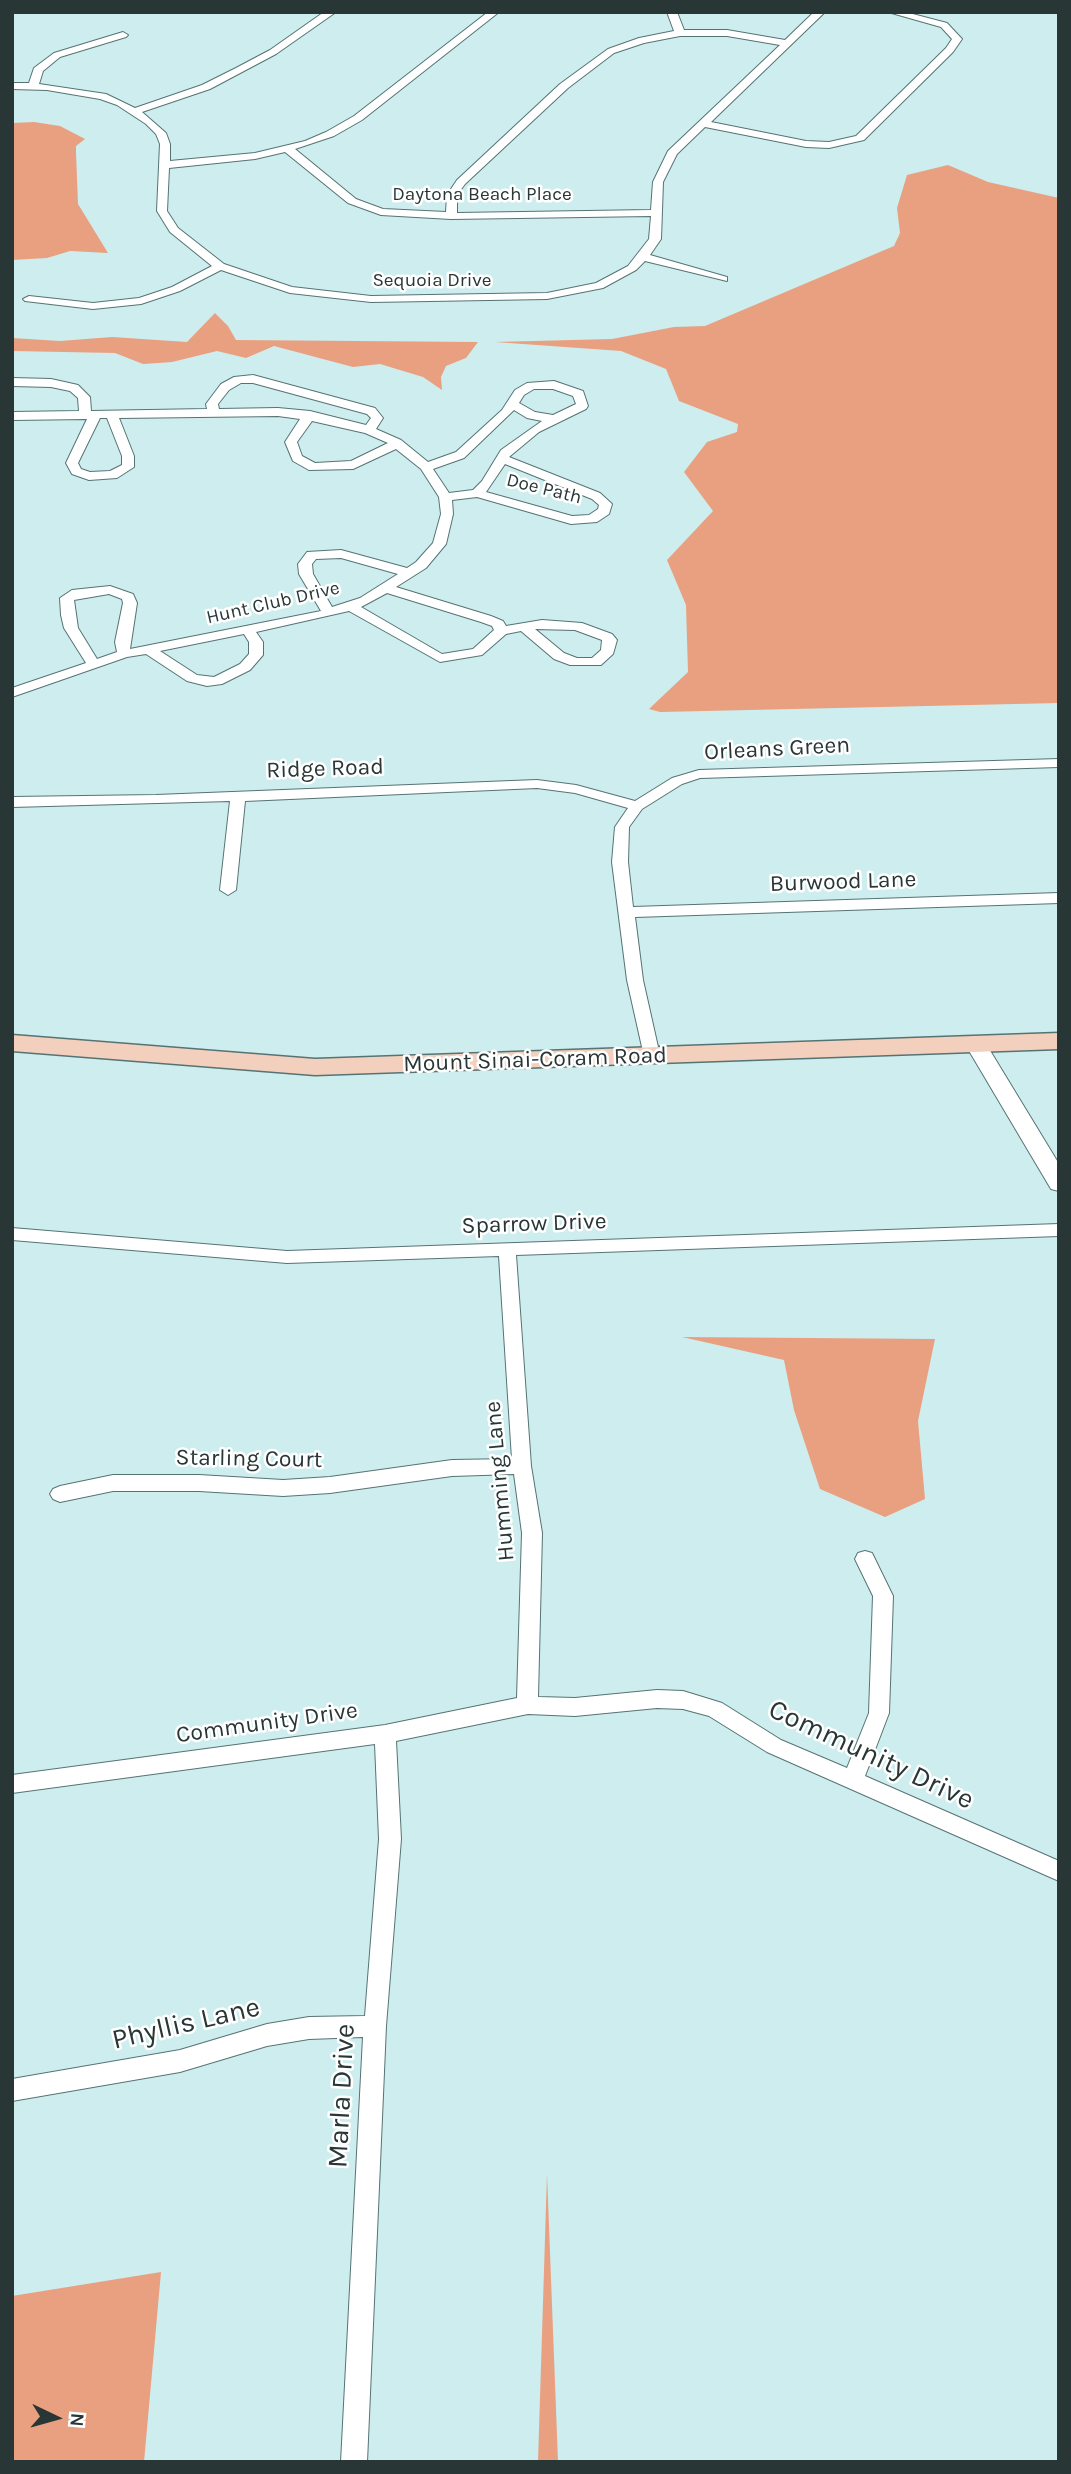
<!DOCTYPE html>
<html>
<head>
<meta charset="utf-8">
<style>
  body { margin:0 }
  #map { position:relative; width:1071px; height:2474px; overflow:hidden; background:#cdedee; font-family:Karla,sans-serif }
  canvas { display:block }
  .frame { position:absolute; inset:0; border:14px solid #293636; pointer-events:none }
  .north { position:absolute; left:21px; top:2383px; width:70px; height:70px; -webkit-text-stroke:5px #fff; paint-order:stroke; rotate:95deg; font-size:19px; font-weight:700; line-height:28px; text-align:center; color:#293636 }
  .north::after { content:''; display:block; margin:auto; width:24px; height:32px; background:#293636; clip-path:polygon(50% 0,100% 100%,50% 72%,0 100%) }
</style>
</head>
<body>
<div id="map">
<canvas width="1071" height="2474"></canvas>
<div class="frame"></div>
<div class="north">N</div>
</div>
<script>
const ctx = document.querySelector('canvas').getContext('2d');
ctx.lineJoin = 'round';
function paint(path, color) { ctx.fillStyle = color; ctx.fill(path, 'evenodd'); }
const poly = rows => new Path2D(rows.map(r => 'M' + r).join(''));
function strokePath(path, color, width, dash) { ctx.strokeStyle = color; ctx.lineWidth = width; ctx.lineCap = dash ? 'butt' : 'round'; ctx.setLineDash(dash || []); ctx.stroke(path); }
function write(font, color, halo, rows, align = 'center') {
  ctx.font = font + ' Karla,sans-serif'; ctx.lineWidth = 5; ctx.setLineDash([]); ctx.textBaseline = 'middle'; ctx.strokeStyle = halo; ctx.fillStyle = color; for (const [text, x, y, turn = 0] of rows) {
    ctx.save(); ctx.translate(x, y); ctx.rotate((+turn || 0) * Math.PI / 180); ctx.textAlign = isNaN(turn) ? turn : align; if (halo) ctx.strokeText(text, 0, 0); ctx.fillText(text, 0, 0); ctx.restore();
  }
}
paint(poly([
  [34,122,60,126,85,139,76,146,76,153,78,204,108,253,70,251,47,258,12,260,12,123],
  [948,165,988,182,1059,198,1059,703,660,712,649,709,688,672,686,605,667,560,713,511,684,472,707,442,737,432,738,424,679,401,666,369,621,351,495,342,612,339,674,327,705,326,894,246,900,233,897,208,907,175],
  [215,313,228,326,236,340,478,342,466,358,446,366,441,377,442,390,423,377,380,364,353,367,274,346,246,358,217,351,172,362,143,364,115,353,12,351,12,338,60,341,112,337,187,342],
  [682,1337,935,1339,918,1421,925,1499,885,1517,820,1489,794,1410,784,1360],
  [547,2174,558,2462,538,2462],
  [161,2272,144,2462,12,2462,12,2296]
]), '#e8a080');
const minor = poly([
  [324,12,336,12,276,54,210,89,142,112,166,133,170,144,170,161,255,153,305,141,326,132,354,116,488,12,499,12,362,120,334,136,295,149,356,199,383,209,446,212,447,195,457,180,560,84,608,49,639,38,674,31,667,12,677,12,684,30,727,30,785,40,814,12,825,12,711,122,806,141,829,142,856,136,946,48,952,39,941,27,888,12,905,12,947,23,962,39,953,52,864,140,829,148,806,147,705,127,677,154,663,182,661,239,650,255,727,277,727,281,645,261,636,270,603,288,547,299,371,302,290,293,221,270,180,291,141,304,93,309,25,301,23,299,29,296,93,303,139,298,172,287,212,266,170,232,157,211,160,144,156,134,146,124,117,105,100,99,47,90,12,89,12,83,29,83,34,68,54,53,123,32,128,35,126,37,60,57,43,71,39,84,106,94,135,108,202,85,236,68,270,50,324,12],
  [680,36,727,36,780,45,668,151,653,182,651,210,457,213,457,195,465,184,568,88,614,53,644,43,680,36],
  [285,152,348,203,381,215,451,219,651,216,649,239,628,266,596,283,547,293,371,296,292,287,224,264,178,228,167,211,169,168,255,159,285,152],
  [253,375,375,408,383,418,376,429,401,440,428,462,456,452,502,410,515,390,527,383,554,381,583,391,588,406,586,409,539,432,509,457,600,493,612,504,609,514,597,522,571,524,477,497,452,500,453,514,446,544,426,568,396,587,491,616,503,621,506,626,542,620,582,623,612,634,617,640,613,654,601,665,570,665,554,659,521,631,506,634,482,655,440,662,349,611,256,632,263,642,263,655,250,670,222,684,207,686,187,681,146,654,127,657,12,697,12,688,86,663,64,628,61,615,60,598,72,590,110,586,133,594,137,603,130,649,321,611,299,574,298,564,307,552,341,550,407,568,416,562,433,543,441,514,439,497,421,469,396,449,353,469,309,470,293,461,285,442,300,419,278,416,119,418,134,456,134,467,117,478,89,480,72,474,66,463,87,419,12,420,12,412,79,411,78,398,70,391,51,387,12,386,12,378,51,379,78,385,90,397,91,411,207,409,206,404,221,384,234,377,253,375],
  [241,383,253,383,367,414,371,418,366,425,310,411,278,408,219,409,218,404,229,390,241,383],
  [534,389,553,389,573,396,576,404,553,415,535,412,519,403,524,395,534,389],
  [514,410,527,418,542,421,501,450,482,481,473,490,449,493,433,469,464,458,514,410],
  [100,418,107,418,122,456,122,465,110,471,90,472,81,469,78,463,100,418],
  [312,421,365,433,388,443,351,461,315,463,302,456,297,442,312,421],
  [505,464,592,499,599,505,598,509,589,515,572,516,486,492,505,464],
  [341,558,398,574,360,598,332,607,313,574,312,564,316,559,341,558],
  [387,593,481,622,492,626,494,630,473,649,442,654,361,607,387,593],
  [109,594,122,599,123,603,115,642,117,652,97,659,78,628,74,600,109,594],
  [535,629,575,630,602,640,601,650,592,658,577,658,564,653,535,629],
  [244,634,249,642,249,654,240,664,214,677,197,675,160,651,244,634],
  [1059,759,1059,767,700,778,682,784,642,809,629,827,628,862,633,907,1059,893,1059,903,635,917,643,980,660,1056,652,1062,644,1056,627,980,612,862,615,827,628,808,575,793,537,788,245,801,236,890,228,895,220,890,230,801,12,807,12,797,156,795,537,780,576,785,635,801,672,778,699,770,1059,759],
  [1059,1224,1059,1236,516,1255,531,1466,542,1533,538,1697,575,1698,657,1690,683,1691,722,1703,781,1740,847,1768,869,1713,873,1596,855,1559,858,1553,865,1551,872,1553,893,1596,889,1713,865,1776,1059,1861,1059,1881,767,1752,709,1716,683,1709,657,1708,575,1716,528,1714,396,1741,401,1839,386,2026,367,2462,341,2462,363,2037,309,2039,267,2046,180,2072,12,2101,12,2079,180,2050,267,2024,309,2017,365,2016,379,1839,375,1744,12,1793,12,1775,385,1725,517,1698,522,1533,514,1474,452,1476,330,1493,283,1496,199,1491,113,1491,60,1502,53,1499,50,1494,53,1489,60,1486,113,1475,199,1475,283,1480,330,1477,452,1460,512,1459,499,1256,287,1263,12,1240,12,1228,287,1251,1059,1224]
]);
const tertiary = poly([
  [976,1037,983,1039,1059,1164,1059,1191,1051,1189,965,1044,969,1039,976,1037]
]);
const secondary = poly([
  [1059,1033,1059,1049,315,1075,12,1051,12,1035,315,1059,1059,1033]
]);
strokePath(minor, '#567374', 2);
strokePath(tertiary, '#567374', 2);
strokePath(secondary, '#567374', 3);
paint(minor, '#fff');
paint(tertiary, '#fff');
paint(secondary, '#f2d0bd');
write('19px', '#293636', '#fff', [
  ["Daytona Beach Place",482,195],
  ["Sequoia Drive",432,281],
  ["Doe Path",544,489,14],
  ["Hunt Club Drive",273,603,-13]
]);
write('23px', '#293636', '#fff', [
  ["Orleans Green",777,749,-3],
  ["Ridge Road",325,769,-2],
  ["Burwood Lane",843,882,-2],
  ["Mount Sinai-Coram Road",535,1060,-2],
  ["Sparrow Drive",534,1224,-2],
  ["Starling Court",249,1459,1],
  ["Humming Lane",500,1481,-95],
  ["Community Drive",267,1723,-8]
]);
write('28px', '#293636', '#fff', [
  ["Community Drive",871,1755,25],
  ["Phyllis Lane",186,2024,-13],
  ["Marla Drive",342,2096,-87]
]);
</script>
</body>
</html>
